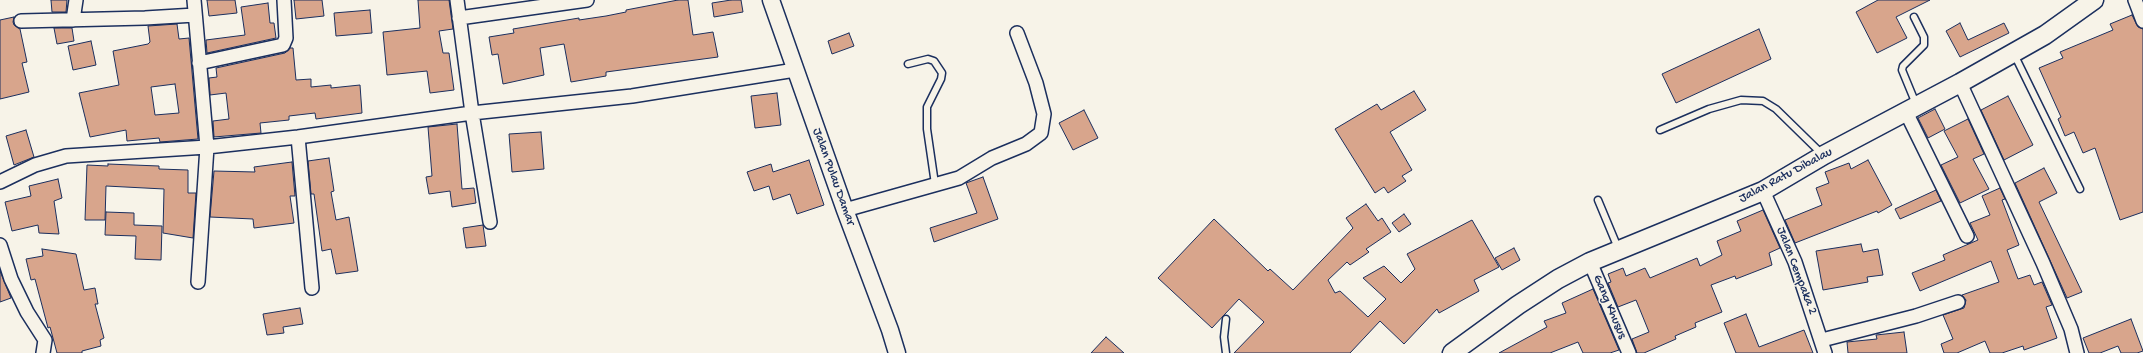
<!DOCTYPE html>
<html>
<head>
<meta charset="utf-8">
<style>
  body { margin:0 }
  canvas { display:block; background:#f7f3e8 }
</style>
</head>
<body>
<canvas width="2143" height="353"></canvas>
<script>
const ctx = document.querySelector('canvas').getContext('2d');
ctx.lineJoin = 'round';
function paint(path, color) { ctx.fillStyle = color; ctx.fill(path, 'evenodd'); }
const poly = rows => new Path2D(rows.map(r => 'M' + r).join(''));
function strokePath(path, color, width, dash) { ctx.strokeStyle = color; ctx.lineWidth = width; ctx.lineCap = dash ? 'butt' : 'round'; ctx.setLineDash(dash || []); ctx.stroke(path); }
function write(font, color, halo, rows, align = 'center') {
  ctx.font = font + ' "Gochi Hand",sans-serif'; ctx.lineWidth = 3; ctx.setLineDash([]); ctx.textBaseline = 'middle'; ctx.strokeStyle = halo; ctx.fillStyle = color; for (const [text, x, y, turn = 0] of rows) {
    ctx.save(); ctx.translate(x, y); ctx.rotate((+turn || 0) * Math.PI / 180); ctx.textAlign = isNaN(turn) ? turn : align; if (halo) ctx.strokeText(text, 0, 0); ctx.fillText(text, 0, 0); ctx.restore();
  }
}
const building = poly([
  [51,0,67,0,66,12,52,12,51,0],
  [207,0,235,0,237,13,209,16,207,0],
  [294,0,322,0,324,16,296,19,294,0],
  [418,0,449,0,453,29,439,31,443,53,449,53,454,90,430,93,427,71,387,75,383,32,420,28,418,0],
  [678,0,688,0,693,35,713,32,718,57,606,72,606,76,571,82,564,44,540,48,544,75,503,84,498,54,492,55,489,37,514,33,513,29,579,18,579,20,606,16,626,12,626,10,678,0],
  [731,0,741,0,743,12,714,17,712,3,731,0],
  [1878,0,1930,0,1896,17,1907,38,1877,53,1856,12,1878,0],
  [268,3,270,23,274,23,276,38,207,53,206,40,245,35,241,7,268,3],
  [370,10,372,33,336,36,334,13,370,10],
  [2132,15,2138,27,2143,29,2143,212,2120,220,2095,148,2083,153,2074,132,2065,136,2058,119,2061,117,2039,68,2063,58,2060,52,2113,30,2110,24,2132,15],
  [14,17,13,22,14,25,20,29,27,62,22,63,29,92,0,99,0,20,14,17],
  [1960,23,1968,40,2004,23,2009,33,1960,57,1946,31,1960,23],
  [177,24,179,39,189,38,198,139,160,142,159,138,127,141,126,130,90,137,79,93,119,85,113,51,148,44,150,42,148,26,177,24],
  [175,84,179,113,155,115,151,87,175,84],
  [54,28,72,28,74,41,57,44,54,28],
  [1759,29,1771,59,1676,103,1662,74,1759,29],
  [849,33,854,46,832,54,828,41,849,33],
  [91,41,96,65,73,70,68,46,91,41],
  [290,48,293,48,296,80,311,79,311,87,331,85,331,88,360,85,362,113,316,119,315,113,289,116,289,120,260,123,261,133,214,137,213,121,229,119,226,93,210,95,209,78,217,77,216,68,285,53,290,48],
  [1414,91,1426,110,1390,132,1412,170,1402,176,1406,181,1388,193,1384,187,1375,193,1335,129,1377,104,1381,110,1414,91],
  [777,93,781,125,755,128,751,96,777,93],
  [2008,96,2033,145,2004,160,1981,110,2008,96],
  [1935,109,1945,129,1928,138,1918,118,1935,109],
  [1084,110,1098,138,1073,150,1059,123,1084,110],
  [1968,119,1984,154,1973,159,1989,189,1960,203,1941,165,1958,157,1944,131,1968,119],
  [457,124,462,189,474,188,476,203,452,207,450,191,429,194,426,177,432,176,428,127,457,124],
  [26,130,34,157,14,165,6,136,26,130],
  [541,132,544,169,512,172,509,134,541,132],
  [329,158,334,191,331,192,336,220,349,217,358,271,336,274,331,249,322,251,314,194,311,194,308,161,329,158],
  [809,160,824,205,797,214,790,194,773,200,769,186,754,191,747,172,771,164,773,172,809,160],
  [1868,160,1892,205,1878,213,1877,211,1795,243,1785,220,1822,205,1816,188,1829,183,1825,172,1849,163,1851,169,1868,160],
  [292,162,295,196,290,196,294,223,254,228,253,219,210,217,214,171,255,172,254,167,292,162],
  [108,164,159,166,159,169,188,170,188,193,196,193,193,238,163,233,164,189,106,186,105,220,85,220,87,165,108,166,108,164],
  [2044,168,2057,193,2039,202,2082,292,2067,298,2015,183,2044,168],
  [983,177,998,219,934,242,930,228,977,213,966,183,983,177],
  [58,179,62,198,54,201,59,234,39,233,38,225,12,231,5,202,31,196,29,186,58,179],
  [2000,188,2005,199,2002,200,2019,245,2007,250,2018,279,2030,275,2034,285,2042,282,2052,305,2046,307,2057,338,2024,350,2023,346,2002,353,1990,353,1985,341,1957,353,1944,353,1941,344,1953,339,1943,315,1964,308,1966,300,1962,295,1999,282,1991,261,1920,291,1912,273,1945,260,1943,255,1978,240,1970,223,1990,215,1982,196,2000,188],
  [1936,190,1941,201,1900,219,1895,209,1936,190],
  [1366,204,1378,221,1382,218,1391,232,1366,249,1369,252,1350,265,1347,262,1328,280,1335,293,1340,291,1368,317,1386,299,1363,278,1384,266,1401,283,1415,269,1407,254,1472,220,1499,267,1474,280,1479,291,1439,313,1437,309,1404,344,1380,321,1350,353,1234,353,1264,322,1239,299,1212,328,1158,278,1214,219,1268,271,1270,269,1293,290,1353,228,1346,218,1366,204],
  [1763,210,1780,248,1769,253,1772,265,1736,279,1735,276,1711,285,1722,312,1695,323,1696,327,1675,336,1676,339,1644,353,1637,353,1632,339,1649,332,1636,300,1618,307,1608,283,1611,282,1608,274,1623,268,1626,276,1645,268,1650,278,1697,258,1700,266,1722,255,1717,241,1741,231,1737,221,1763,210],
  [106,212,134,213,134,225,162,226,161,260,135,259,136,236,105,235,106,212],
  [1404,214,1411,224,1399,232,1392,223,1404,214],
  [483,225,486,246,466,248,463,228,483,225],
  [1861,244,1863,252,1878,249,1883,275,1867,277,1868,282,1823,290,1816,251,1861,244],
  [1514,248,1520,260,1502,270,1495,258,1514,248],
  [42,249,76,254,84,290,95,288,98,304,95,304,104,338,100,340,101,346,82,351,82,353,57,353,50,327,48,328,35,279,31,280,26,259,43,256,42,249],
  [0,271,11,298,0,302,0,271],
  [1593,289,1619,350,1610,353,1583,353,1578,342,1550,353,1499,353,1547,327,1544,321,1566,313,1562,303,1593,289],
  [300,308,303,324,283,327,284,333,267,335,263,314,300,308],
  [1746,314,1759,347,1804,330,1813,353,1736,353,1724,323,1746,314],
  [2131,319,2143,351,2137,353,2121,353,2118,346,2100,353,2089,353,2083,338,2131,319],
  [1904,332,1907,353,1848,353,1847,342,1877,339,1876,335,1904,332],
  [1106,337,1124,353,1091,353,1106,337]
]);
paint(building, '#d8a58c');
strokePath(building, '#1b2f5e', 1);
const service = poly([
  [1914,17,1924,37,1924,45,1903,66,1902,70,1916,104],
  [2014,54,2080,189],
  [908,64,928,59,934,61,942,73,941,79,927,107,927,129,935,184],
  [1660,130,1709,109,1741,100,1763,101,1776,109,1822,154],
  [1598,200,1618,248],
  [1226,353,1224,337,1226,319]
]);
const minor = poly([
  [194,0,207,147,198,282],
  [457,0,472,113,490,222],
  [2135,0,2143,21],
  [459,18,587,0],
  [73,20,76,0],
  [21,21,145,18,195,15],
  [199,63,283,45,286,38,284,0],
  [1960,83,2043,263,2071,329,2077,353],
  [1906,112,1967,236],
  [298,137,312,288],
  [0,182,35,165,66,156,207,147,298,137,472,113,632,96,795,70],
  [1763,191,1795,262,1825,353],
  [845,210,959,178,992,158,1026,144,1041,133,1044,114,1036,83,1017,33],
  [0,245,11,279,27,312,45,340,43,353],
  [1590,262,1629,353],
  [1822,340,1916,316,1958,302]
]);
const tertiary = poly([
  [771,0,845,210,890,330,897,353]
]);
const secondary = poly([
  [1452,353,1518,305,1558,279,1590,262,1763,191,1824,155,1960,83,2045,35,2094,0]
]);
strokePath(service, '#1b2f5e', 9);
strokePath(minor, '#1b2f5e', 16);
strokePath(tertiary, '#1b2f5e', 19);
strokePath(secondary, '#1b2f5e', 21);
strokePath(service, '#f7f3e8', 6);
strokePath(minor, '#f7f3e8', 13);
strokePath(tertiary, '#f7f3e8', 16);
strokePath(secondary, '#f7f3e8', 18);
write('13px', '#1b2f5e', '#f7f3e8', [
  ["Jalan Ratu Dibalau",1786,176,-28],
  ["Jalan Pulau Damar",833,177,70],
  ["Jalan Cempaka 2",1796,271,69],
  ["Gang Khusus",1609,307,67]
]);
</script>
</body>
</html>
